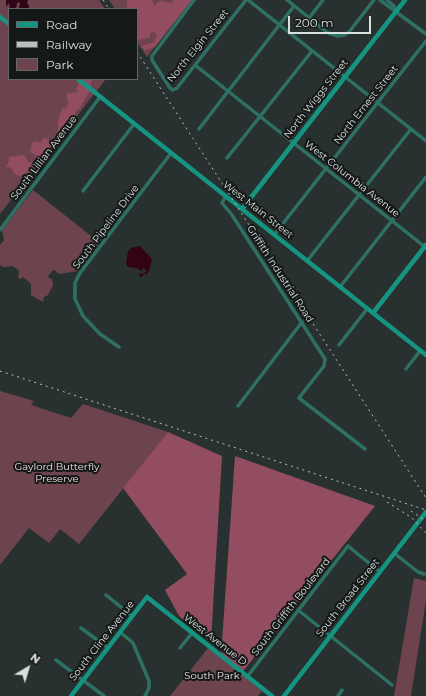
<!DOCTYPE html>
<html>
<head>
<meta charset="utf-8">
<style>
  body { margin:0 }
  #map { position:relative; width:426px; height:696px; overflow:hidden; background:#28312f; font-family:Montserrat,sans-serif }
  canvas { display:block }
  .legend { position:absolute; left:8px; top:8px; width:130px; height:72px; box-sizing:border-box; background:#141817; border:1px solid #636867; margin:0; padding:5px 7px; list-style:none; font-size:12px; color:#dae0df }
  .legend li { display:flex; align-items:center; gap:8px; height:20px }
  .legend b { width:20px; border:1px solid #636867 }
  .north { position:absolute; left:8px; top:648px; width:40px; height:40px; -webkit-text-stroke:3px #141817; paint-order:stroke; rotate:38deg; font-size:11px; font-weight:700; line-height:16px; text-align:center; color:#dae0df }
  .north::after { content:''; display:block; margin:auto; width:14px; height:18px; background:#dae0df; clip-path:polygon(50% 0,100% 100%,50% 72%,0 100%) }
  .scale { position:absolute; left:288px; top:16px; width:83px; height:18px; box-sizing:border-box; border:2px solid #dae0df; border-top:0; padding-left:5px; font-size:12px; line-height:14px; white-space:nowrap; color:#dae0df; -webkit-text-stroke:3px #141817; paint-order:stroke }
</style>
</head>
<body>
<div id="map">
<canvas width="426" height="696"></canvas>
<ul class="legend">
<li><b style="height:5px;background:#169482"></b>Road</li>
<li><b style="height:5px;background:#b9c0bf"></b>Railway</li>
<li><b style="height:11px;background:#6d444e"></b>Park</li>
</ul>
<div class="north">N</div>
<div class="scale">200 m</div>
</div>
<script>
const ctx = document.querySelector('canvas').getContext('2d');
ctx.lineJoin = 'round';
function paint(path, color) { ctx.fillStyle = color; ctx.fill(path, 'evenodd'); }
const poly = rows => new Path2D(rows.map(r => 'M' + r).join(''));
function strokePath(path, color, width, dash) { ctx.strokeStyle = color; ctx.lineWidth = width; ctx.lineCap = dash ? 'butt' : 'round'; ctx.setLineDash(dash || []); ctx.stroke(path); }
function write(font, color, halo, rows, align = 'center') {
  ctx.font = font + ' Montserrat,sans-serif'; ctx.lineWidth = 4; ctx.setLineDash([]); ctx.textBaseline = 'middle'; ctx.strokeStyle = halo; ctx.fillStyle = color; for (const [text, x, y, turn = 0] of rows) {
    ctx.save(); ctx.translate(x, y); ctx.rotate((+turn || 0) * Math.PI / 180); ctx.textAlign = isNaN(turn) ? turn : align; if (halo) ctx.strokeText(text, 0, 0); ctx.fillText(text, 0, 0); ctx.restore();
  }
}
paint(poly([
  [0,0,99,0,105,9,9,9,9,79,106,79,0,214],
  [109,0,191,0,147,57,137,42,137,9,115,9],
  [33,190,100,243,78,271,59,274,54,270,52,271,48,276,50,279,52,279,53,285,48,295,44,297,43,302,31,295,31,284,23,277,20,279,18,277,19,271,13,266,3,267,0,265,0,245,4,240,2,230],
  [0,391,34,401,31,405,71,418,83,404,168,432,79,544,60,529,49,543,29,528,0,565],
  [414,578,426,581,426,600,411,696,394,696],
  [208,648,262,691,258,696,170,696]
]), '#6d444e');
paint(poly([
  [127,0,152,0,154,6,159,1,171,3,174,0,192,0,155,47,145,50,141,46,154,42,157,34,152,31,149,38,137,40,137,9,127,9],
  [83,79,92,79,89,92,80,108,77,110,72,118,68,120,65,128,58,134,58,121,60,113,64,106,65,110,67,107,68,100,66,96,67,94,78,92,76,89,79,83],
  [44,137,53,142,52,146,48,149,32,170,30,170,20,176,15,174,10,167,5,167,8,164,9,157,24,155,29,163,34,160,36,155,30,152,32,142,37,141,40,143],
  [168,432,222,456,211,641,179,616,165,590,187,574,123,488],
  [235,456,375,506,240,675,221,656]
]), '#924d60');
paint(poly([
  [6,0,28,0,27,3,29,5,29,9,19,9,20,2,17,3,16,9,10,9,9,3,6,7],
  [140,246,152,259,149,271,147,274,144,274,141,277,139,276,139,274,144,273,146,271,145,269,143,268,142,271,136,268,128,267,126,264,128,251,131,248]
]), '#310314');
strokePath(poly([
  [194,0,152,56,152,60,170,88,173,90,177,88,246,0],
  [248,0,426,141],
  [287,0,328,33,338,36,344,35,349,32,374,0],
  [380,0,426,34],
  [387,0,394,6,396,11],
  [309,18,323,0],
  [195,65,425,247],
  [199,129,294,6],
  [227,158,312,51],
  [83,191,134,124],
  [226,196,222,203,232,215,325,359,324,366,299,398,365,449],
  [0,230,100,97],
  [274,235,426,41],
  [307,261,411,129],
  [340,287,426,177],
  [339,345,367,309],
  [119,347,100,334,83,316,75,299,75,283,80,273,171,153],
  [406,369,420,351],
  [238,406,302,322],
  [394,553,418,572,424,574],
  [106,595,132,616],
  [298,610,392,685],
  [81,628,108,648],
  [120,632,133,643,149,681,149,688,145,696],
  [180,648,192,633],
  [56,660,104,696],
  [247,677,348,546,380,572],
  [338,696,342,690]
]), '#2f7064', 3.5);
strokePath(poly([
  [0,17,9,24],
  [78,79,426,355],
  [242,209,405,0],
  [373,313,426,245],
  [71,696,147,597,272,696],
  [284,696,426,512]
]), '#169482', 4.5);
strokePath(poly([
  [103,0,109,9],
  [137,52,426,498],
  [0,371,426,510],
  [387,502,412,518,426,533],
  [411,511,426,521]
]), '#b9c0bf', 1, [2, 4]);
write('10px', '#dae0df', '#141817', [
  ["North Elgin Street",198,46,-51],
  ["North Wiggs Street",316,99,-52],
  ["North Ernest Street",366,105,-52],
  ["South Lillian Avenue",44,158,-53],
  ["West Columbia Avenue",352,179,38],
  ["West Main Street",258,210,38],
  ["South Pipeline Drive",106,227,-53],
  ["Griffith Industrial Road",280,274,57],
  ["South Broad Street",348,598,-52],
  ["South Griffith Boulevard",291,607,-52],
  ["West Avenue D",215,640,38],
  ["South Cline Avenue",102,641,-52]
]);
write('10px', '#f2dce0', '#141817', [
  ["Gaylord Butterfly",57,467],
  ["Preserve",57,479],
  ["South Park",212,676]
]);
</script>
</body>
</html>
